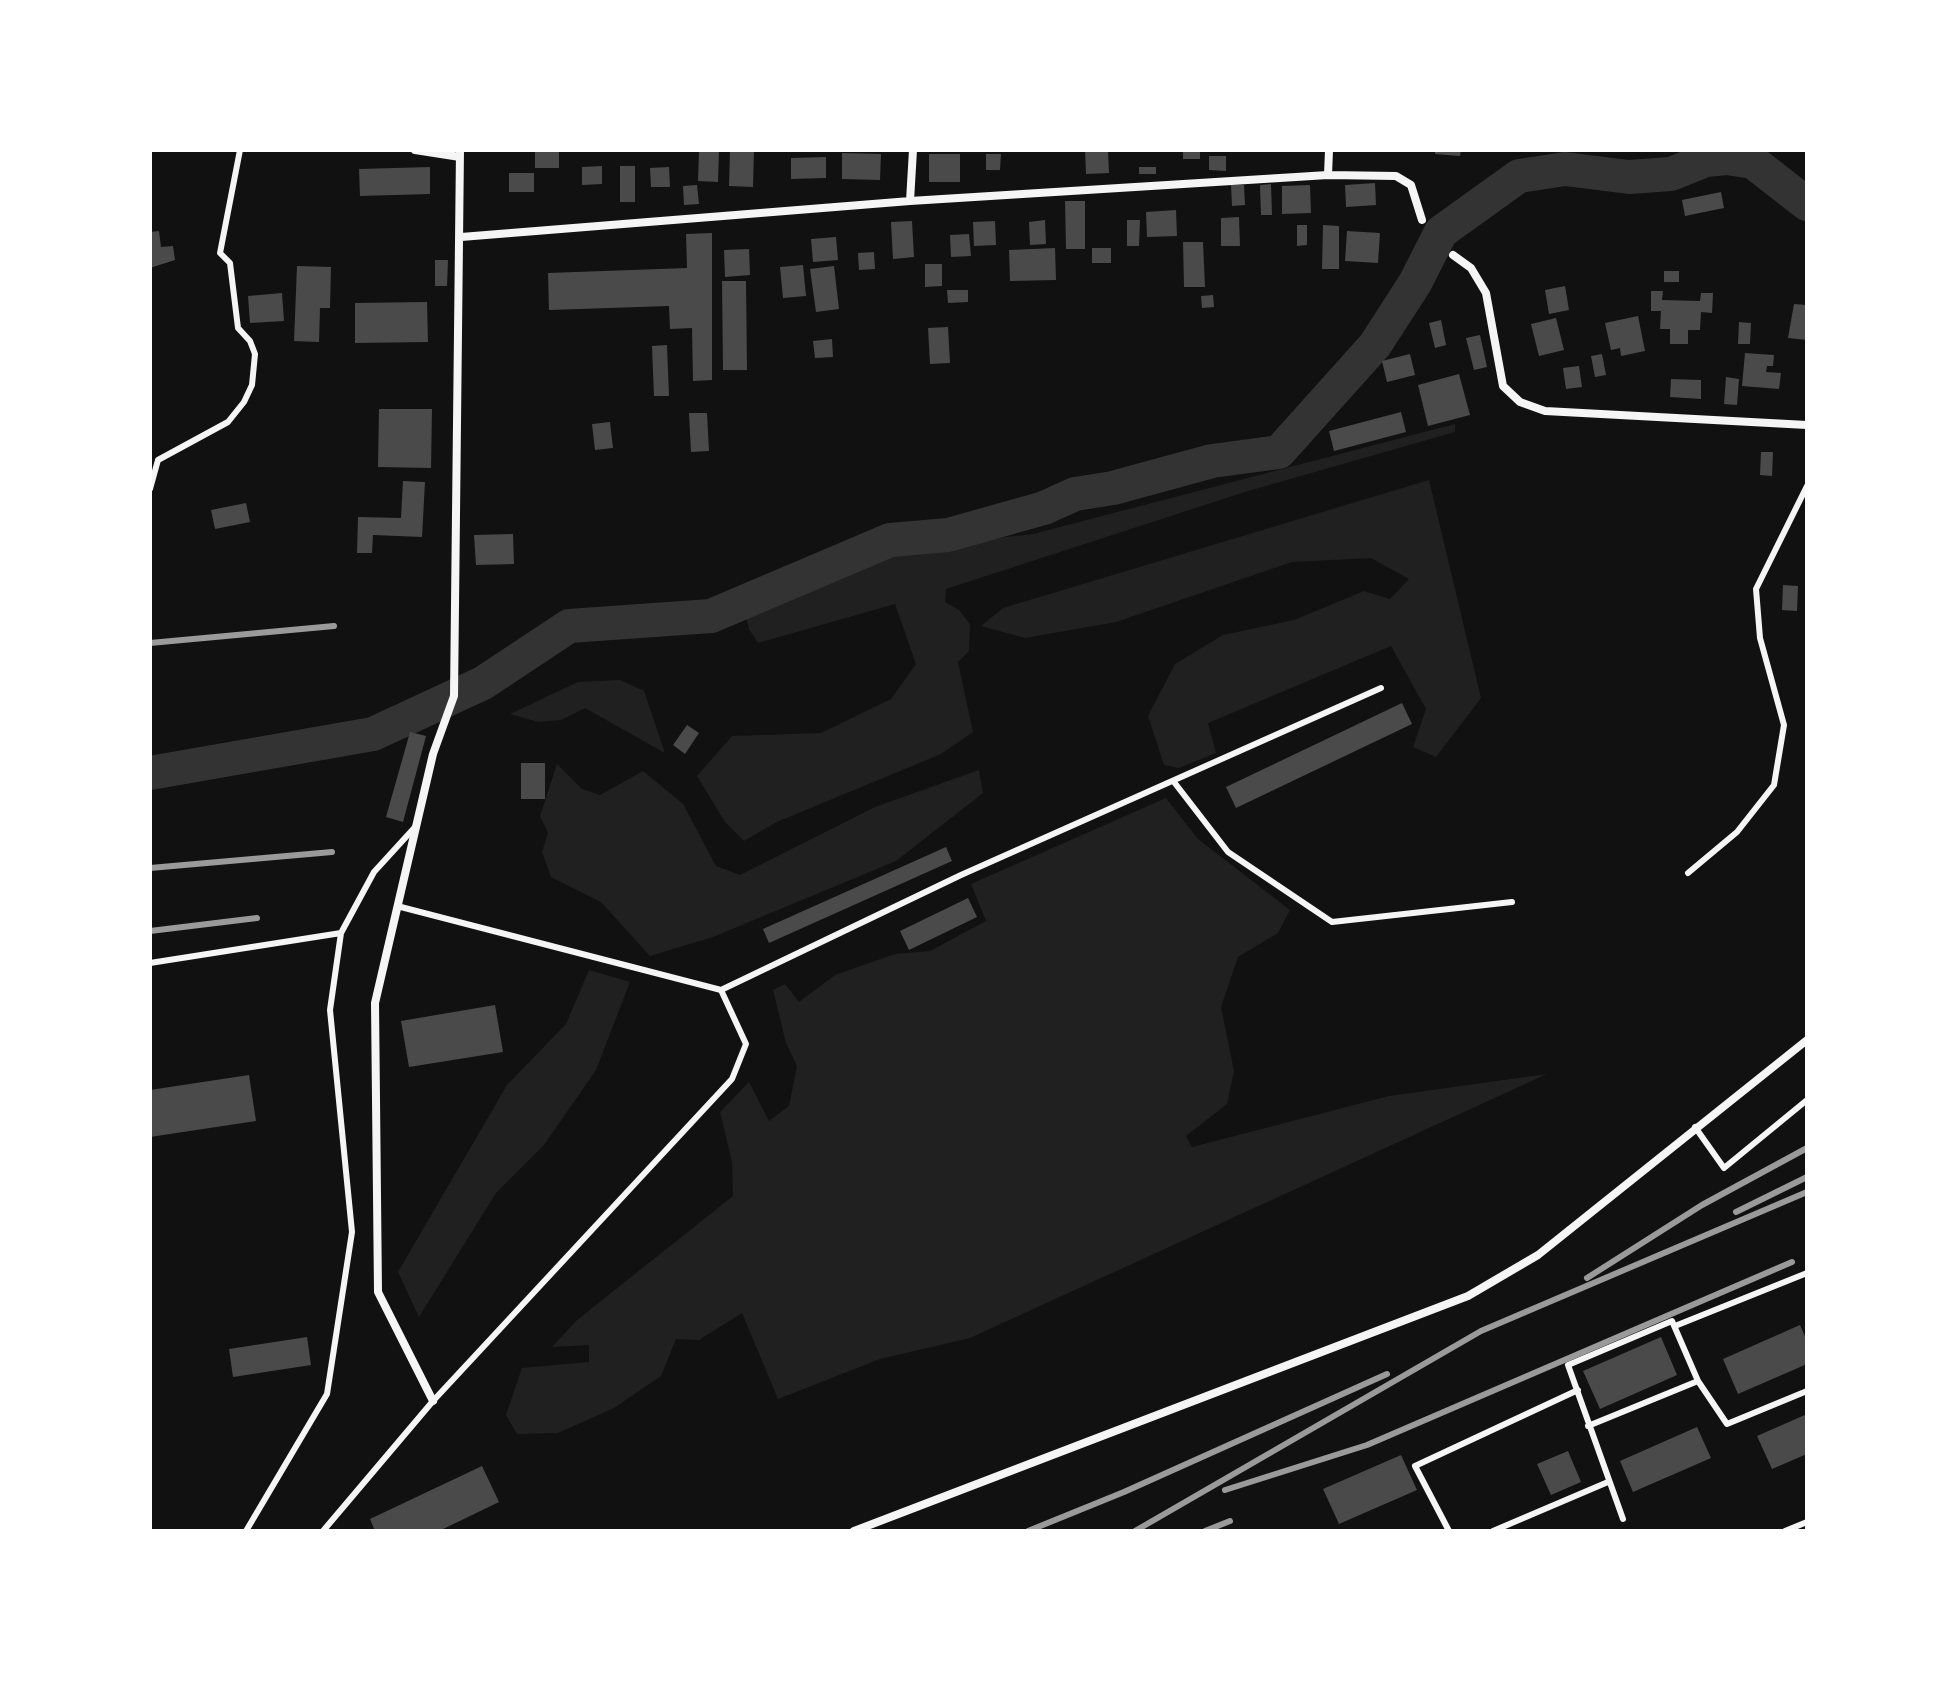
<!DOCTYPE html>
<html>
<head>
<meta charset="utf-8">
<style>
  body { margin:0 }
  #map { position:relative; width:1957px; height:1681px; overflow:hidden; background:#111; font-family:Commissioner,sans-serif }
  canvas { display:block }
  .frame { position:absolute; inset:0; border:152px solid #fff; pointer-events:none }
</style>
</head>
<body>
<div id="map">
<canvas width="1957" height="1681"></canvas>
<div class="frame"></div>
</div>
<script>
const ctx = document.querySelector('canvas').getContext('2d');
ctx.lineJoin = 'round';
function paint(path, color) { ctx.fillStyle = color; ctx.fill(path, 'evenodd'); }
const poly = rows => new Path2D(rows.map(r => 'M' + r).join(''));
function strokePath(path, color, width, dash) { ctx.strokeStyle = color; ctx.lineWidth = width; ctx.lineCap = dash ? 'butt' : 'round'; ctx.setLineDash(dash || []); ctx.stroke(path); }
paint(poly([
  [1455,424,1455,432,1248,491,946,589,945,602,959,610,970,624,969,651,958,662,973,732,941,754,777,822,744,841,725,822,697,776,732,736,821,733,891,699,916,664,895,604,758,643,749,629,744,608,893,550,1033,534],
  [1429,480,1481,698,1436,757,1413,747,1426,709,1391,646,1208,723,1216,753,1179,768,1164,765,1148,716,1175,664,1223,635,1294,620,1364,591,1390,599,1409,579,1371,558,1292,562,1116,622,1025,638,981,626,1003,608],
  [620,680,644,691,665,753,585,708,561,720,538,722,510,714,578,682],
  [557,764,582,789,600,795,643,771,683,804,716,866,740,875,875,807,979,770,983,793,896,861,713,937,650,956,601,902,551,877,542,852,548,833,540,816],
  [1166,798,1198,839,1290,910,1278,933,1238,957,1221,1007,1234,1071,1227,1104,1186,1136,1192,1147,1389,1096,1547,1074,970,1338,880,1359,778,1399,742,1313,699,1340,676,1339,661,1376,614,1408,558,1433,517,1434,506,1415,522,1368,589,1362,589,1345,552,1347,577,1320,733,1196,732,1162,720,1112,749,1082,769,1121,789,1106,797,1066,786,1043,773,990,785,984,799,1002,835,975,895,954,930,951,986,921,971,884],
  [589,970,630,982,596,1070,544,1145,496,1193,419,1317,398,1272,507,1085,566,1024]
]), '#202020');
strokePath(poly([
  [150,773,373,734,483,683,569,626,711,616,890,540,948,535,1044,508,1075,494,1113,488,1212,461,1279,452,1375,345,1415,283,1441,232,1519,176,1565,169,1629,177,1671,174,1706,160,1727,158,1753,162,1807,204]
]), '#333', 34);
paint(poly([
  [535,150,559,150,559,168,535,168],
  [699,150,719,150,718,182,698,181],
  [730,150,754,150,753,187,729,186],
  [1085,150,1108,150,1109,173,1086,174],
  [1183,150,1200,150,1200,159,1183,159],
  [1435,150,1461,150,1460,156,1435,154],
  [842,153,881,154,880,180,842,179],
  [929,154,960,154,960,182,929,182],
  [986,154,1001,154,1000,170,986,170],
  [1209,156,1226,156,1226,171,1209,170],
  [826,157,826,178,791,179,791,158],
  [602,166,602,184,582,185,582,167],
  [620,166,635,166,635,202,620,202],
  [430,167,430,194,360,196,359,169],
  [669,167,670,187,651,187,650,168],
  [1139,167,1156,167,1156,174,1139,174],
  [509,173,534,173,534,192,509,192],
  [1375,183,1376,205,1346,207,1345,185],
  [1271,184,1272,215,1261,215,1260,185],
  [697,185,699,204,684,205,683,186],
  [1231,185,1244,185,1245,205,1232,206],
  [1310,185,1311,213,1282,214,1282,186],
  [1721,192,1724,208,1685,216,1682,200],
  [1065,201,1085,201,1085,249,1066,249],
  [1176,210,1177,236,1147,237,1146,212],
  [1239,217,1240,246,1221,246,1221,218],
  [1045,220,1046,244,1030,245,1029,222],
  [1127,220,1140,220,1139,246,1127,246],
  [912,221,914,257,893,259,891,222],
  [995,221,996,245,974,246,973,222],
  [1297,225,1307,225,1307,245,1297,246],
  [1323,225,1339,226,1339,269,1322,269],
  [159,231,161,247,173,246,175,260,150,268,150,232],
  [1347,231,1380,233,1378,263,1345,261],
  [712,233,712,380,693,381,692,328,670,329,669,306,549,310,548,273,687,268,686,234],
  [969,234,971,256,951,257,950,235],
  [836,237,838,260,813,262,811,239],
  [1183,242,1203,242,1205,287,1184,287],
  [1055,248,1056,280,1010,281,1009,250],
  [1092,248,1111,248,1111,263,1092,263],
  [749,249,750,275,725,277,724,250],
  [874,252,875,269,859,270,858,253],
  [435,260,448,260,447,286,435,286],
  [925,264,942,264,942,286,925,287],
  [803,265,806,296,783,298,780,267],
  [297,266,331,267,330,308,320,308,319,342,294,341],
  [834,266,839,309,816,312,810,269],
  [1664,271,1679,271,1679,282,1664,282],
  [722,281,746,281,747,370,723,370],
  [1565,286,1569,310,1549,314,1545,290],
  [947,290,968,290,968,302,948,303],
  [1651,291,1663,291,1662,300,1700,301,1701,293,1713,293,1712,313,1701,312,1700,330,1688,330,1688,344,1670,344,1670,329,1660,329,1661,311,1651,311],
  [282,293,284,321,250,323,248,296],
  [1213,295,1214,307,1202,308,1201,296],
  [427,302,428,342,355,343,355,303],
  [1794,304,1807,305,1807,340,1788,338],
  [1638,316,1645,351,1621,356,1620,348,1611,350,1605,323],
  [1556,318,1564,350,1539,356,1531,324],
  [1441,320,1446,345,1435,348,1429,323],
  [1739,322,1751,323,1750,344,1738,344],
  [948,327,950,363,930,364,928,328],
  [1480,335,1487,367,1474,370,1466,338],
  [832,339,833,357,815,358,813,341],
  [667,345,669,396,654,396,652,346],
  [1745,353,1774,355,1773,366,1767,366,1766,372,1781,373,1779,389,1742,386],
  [1410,354,1415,375,1387,382,1382,361],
  [1602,354,1606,375,1595,377,1591,356],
  [1579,366,1582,387,1566,389,1563,368],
  [1459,374,1470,415,1428,426,1418,385],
  [1726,377,1739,379,1737,405,1724,404],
  [1671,379,1701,380,1701,399,1670,397],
  [379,409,432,409,431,468,378,467],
  [1401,412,1406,432,1334,451,1329,431],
  [689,413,707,413,709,451,691,452],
  [610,422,613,448,595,450,592,424],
  [1761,452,1773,452,1772,476,1760,475],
  [403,481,425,482,422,537,373,535,372,553,357,553,358,517,401,518],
  [246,503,250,522,215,529,211,510],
  [513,534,514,564,476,565,474,535],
  [1783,585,1798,586,1797,611,1782,610],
  [1402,703,1412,724,1236,808,1226,787],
  [687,725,699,733,685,754,673,745],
  [410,732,426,736,403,822,386,817],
  [521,763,545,763,545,799,521,799],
  [946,847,952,861,769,943,763,929],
  [968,898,977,917,909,950,900,931],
  [495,1005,503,1052,409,1067,401,1021],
  [249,1075,256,1121,150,1137,150,1090],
  [1800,1325,1807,1341,1807,1364,1738,1394,1723,1359],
  [307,1337,311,1365,233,1377,229,1349],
  [1661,1337,1677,1375,1600,1409,1583,1371],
  [1807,1414,1807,1454,1772,1469,1757,1436],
  [1697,1427,1711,1458,1633,1492,1620,1461],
  [1568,1451,1581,1482,1551,1495,1537,1464],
  [1401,1455,1417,1490,1339,1524,1323,1489],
  [482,1466,499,1502,439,1531,375,1531,370,1519]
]), '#4a4a4a');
strokePath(poly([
  [150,489,158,460,228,422,244,402,252,385,255,354,250,341,238,328,230,263,220,253,240,150],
  [1174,782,1228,852,1332,922,1512,902],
  [1688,873,1737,832,1774,785,1784,725,1760,638,1756,589,1807,486],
  [150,963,341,933],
  [721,990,961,875,1381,688],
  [1695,1127,1724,1168,1807,1100],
  [1675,1326,1807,1273],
  [1588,1426,1698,1381],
  [1623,1519,1568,1365,1672,1321,1698,1381,1727,1424,1807,1391],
  [246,1531,327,1394,352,1232,330,1010,341,933,374,872,416,826],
  [323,1531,433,1401,732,1079,746,1044,721,990,397,906],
  [1449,1531,1415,1466,1578,1390],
  [1493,1531,1608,1482],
  [1785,1531,1807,1522]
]), '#f5f5f5', 6);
strokePath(poly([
  [415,150,460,157],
  [1328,175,1329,150],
  [910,201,913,150],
  [461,237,910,201,1328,175,1396,176,1411,185,1422,220],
  [1453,255,1471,268,1486,293,1503,386,1520,402,1545,411,1807,425],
  [433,1401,378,1292,375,1003,433,754,454,696,460,150],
  [854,1531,1468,1296,1538,1255,1807,1040]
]), '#f5f5f5', 8);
strokePath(poly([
  [150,643,334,626],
  [150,868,332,852],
  [150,931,257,918],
  [1736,1212,1807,1177],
  [1587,1278,1702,1205,1807,1148],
  [1225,1490,1367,1445,1792,1262],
  [1028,1531,1124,1492,1387,1374],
  [1135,1531,1481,1331,1807,1192],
  [1205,1531,1230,1521]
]), '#9a9a9a', 6);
</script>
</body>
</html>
